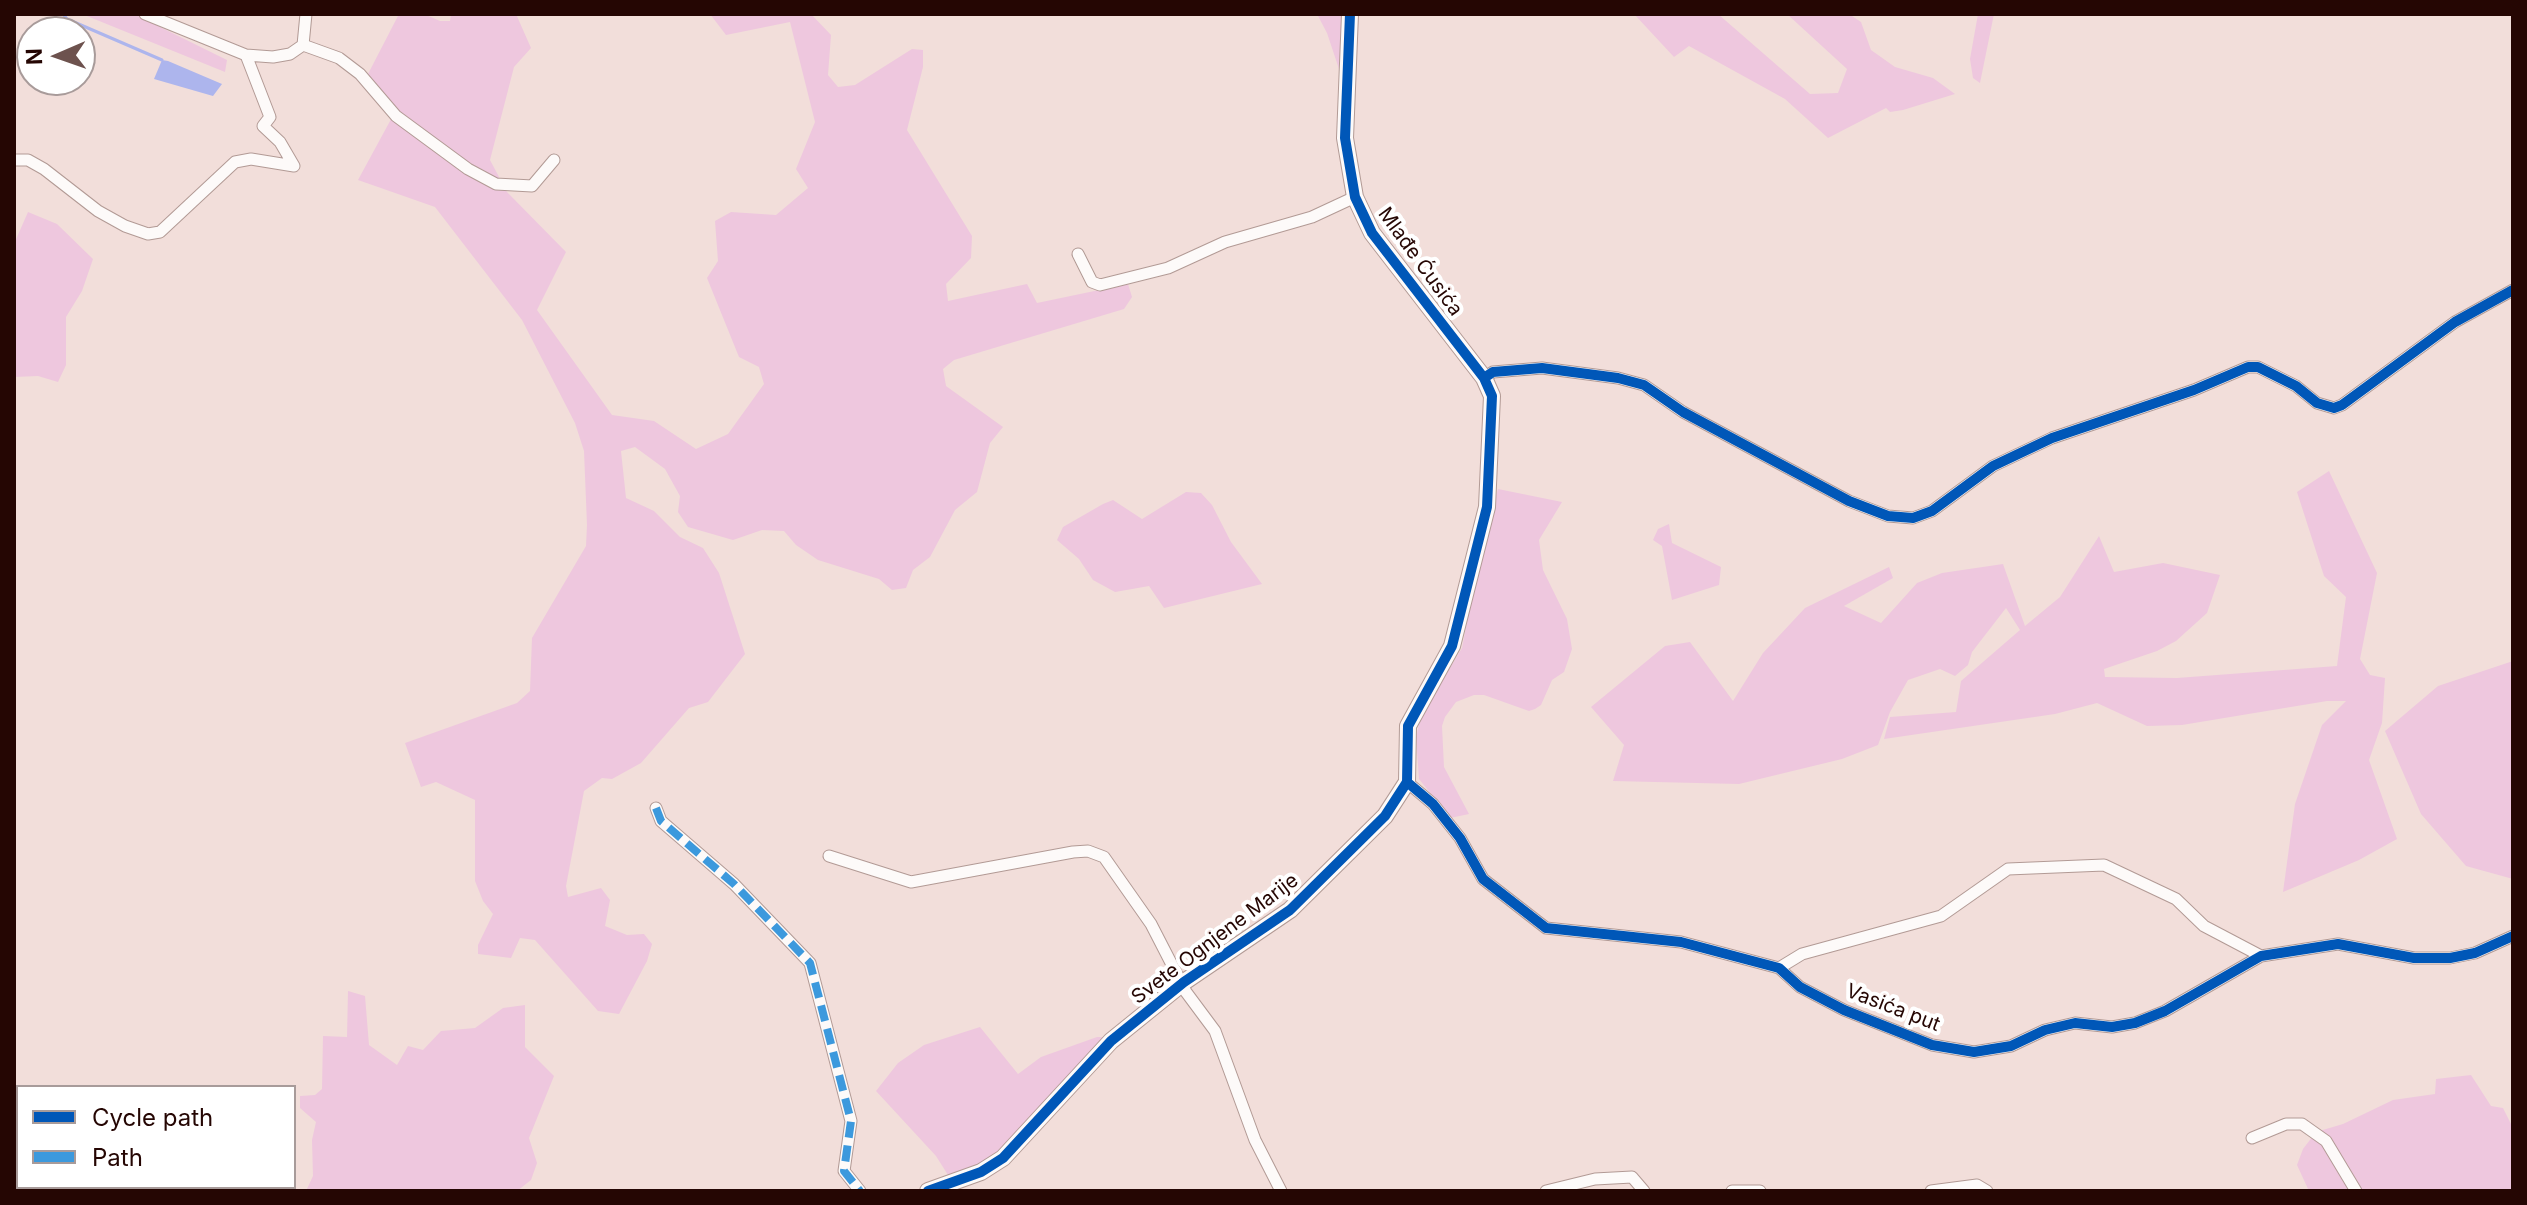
<!DOCTYPE html>
<html>
<head>
<meta charset="utf-8">
<style>
  body { margin:0 }
  #map { position:relative; width:2527px; height:1205px; overflow:hidden; background:#f2deda; font-family:Inter,sans-serif }
  canvas { display:block }
  .frame { position:absolute; inset:0; border:16px solid #250603; pointer-events:none }
  .legend { position:absolute; left:16px; top:1085px; width:280px; height:104px; box-sizing:border-box; background:#fff; border:2px solid #a89b9a; margin:0; padding:10px 14px; list-style:none; font-size:24px; color:#250603 }
  .legend li { display:flex; align-items:center; gap:16px; height:40px }
  .legend b { width:40px; border:2px solid #a89b9a }
  .north { position:absolute; left:16px; top:16px; width:80px; height:80px; box-sizing:border-box; background:#fff; border:2px solid #a89b9a; border-radius:50%; rotate:268deg; font-size:22px; font-weight:700; line-height:32px; text-align:center; color:#250603 }
  .north::after { content:''; display:block; margin:auto; width:28px; height:36px; background:#6d524e; clip-path:polygon(50% 0,100% 100%,50% 72%,0 100%) }
</style>
</head>
<body>
<div id="map">
<canvas width="2527" height="1205"></canvas>
<div class="frame"></div>
<ul class="legend">
<li><b style="height:10px;background:#0057b8"></b>Cycle path</li>
<li><b style="height:10px;background:#3c99dd"></b>Path</li>
</ul>
<div class="north">N</div>
</div>
<script>
const ctx = document.querySelector('canvas').getContext('2d');
ctx.lineJoin = 'round';
function paint(path, color) { ctx.fillStyle = color; ctx.fill(path, 'evenodd'); }
const poly = rows => new Path2D(rows.map(r => 'M' + r).join(''));
function strokePath(path, color, width, dash) { ctx.strokeStyle = color; ctx.lineWidth = width; ctx.lineCap = dash ? 'butt' : 'round'; ctx.setLineDash(dash || []); ctx.stroke(path); }
function write(font, color, halo, rows, align = 'center') {
  ctx.font = font + ' Inter,sans-serif'; ctx.lineWidth = 8; ctx.setLineDash([]); ctx.textBaseline = 'middle'; ctx.strokeStyle = halo; ctx.fillStyle = color; for (const [text, x, y, turn = 0] of rows) {
    ctx.save(); ctx.translate(x, y); ctx.rotate((+turn || 0) * Math.PI / 180); ctx.textAlign = isNaN(turn) ? turn : align; if (halo) ctx.strokeText(text, 0, 0); ctx.fillText(text, 0, 0); ctx.restore();
  }
}
paint(poly([
  [82,14,153,14,156,25,227,60,225,72],
  [399,14,424,14,440,21,450,21,451,14,516,14,531,48,514,67,490,160,507,192,566,252,537,310,612,415,654,421,696,449,728,434,764,384,759,367,739,357,707,278,718,261,715,221,731,212,776,215,808,188,796,169,815,122,790,22,726,35,710,14,811,14,831,35,828,75,838,87,855,85,912,49,923,50,923,67,907,130,972,236,971,258,946,284,948,301,1027,284,1037,303,1128,284,1132,297,1124,309,954,360,943,369,946,386,1003,427,990,443,977,492,955,510,930,557,913,570,906,588,892,590,879,579,818,560,796,545,784,531,762,530,733,540,688,527,678,512,680,496,665,469,635,447,621,451,626,498,654,511,680,537,703,548,719,573,745,654,708,702,689,708,641,763,612,779,602,778,584,791,566,886,568,897,601,888,610,900,605,926,627,935,644,934,652,944,647,961,619,1014,598,1011,535,940,520,938,511,958,478,954,478,945,493,914,483,901,475,881,475,800,436,782,421,787,405,743,517,703,530,691,532,638,586,546,587,525,584,451,575,423,522,320,435,207,358,180,396,110,368,74],
  [1317,14,1344,14,1340,72,1327,33],
  [1634,14,1718,14,1810,94,1838,93,1847,69,1787,14,1849,14,1861,22,1871,50,1895,67,1933,78,1955,94,1903,110,1890,112,1886,108,1828,138,1785,99,1689,46,1674,57],
  [1978,14,1994,14,1980,83,1973,78,1970,59],
  [28,212,57,224,93,259,82,291,66,317,66,365,58,382,38,376,14,377,14,244],
  [2329,471,2377,573,2360,659,2370,675,2385,678,2382,723,2369,760,2397,839,2359,860,2283,892,2295,804,2322,725,2346,701,2327,701,2182,725,2147,726,2097,703,2055,714,1884,739,1890,717,1956,712,1961,681,2020,630,2006,608,1972,652,1968,665,1955,676,1940,669,1908,680,1890,712,1878,745,1842,759,1739,784,1613,781,1624,745,1591,707,1665,646,1690,642,1733,701,1763,653,1805,608,1889,567,1893,578,1844,606,1881,623,1917,583,1942,573,2003,564,2025,626,2060,597,2099,536,2114,572,2163,563,2220,575,2207,613,2176,641,2157,651,2104,669,2105,677,2177,678,2337,666,2346,597,2324,576,2297,492],
  [1498,489,1562,502,1539,540,1543,570,1567,619,1572,649,1564,672,1552,680,1541,705,1535,709,1529,711,1484,695,1474,695,1456,702,1445,717,1442,726,1444,767,1469,814,1450,818,1419,779,1416,737,1421,716,1462,648,1484,535],
  [1186,492,1201,493,1212,505,1231,542,1262,584,1164,608,1149,586,1115,592,1093,580,1079,559,1057,540,1063,527,1103,504,1113,500,1142,519],
  [1669,524,1672,543,1721,567,1719,585,1672,600,1662,546,1653,540,1658,529],
  [2513,661,2513,879,2466,866,2421,814,2385,731,2438,686],
  [348,991,365,996,369,1045,397,1065,408,1046,423,1050,441,1031,475,1028,503,1008,525,1005,525,1047,554,1076,529,1138,537,1163,531,1180,517,1191,306,1191,313,1176,312,1140,316,1122,300,1108,300,1096,315,1095,322,1089,323,1036,347,1037],
  [980,1027,1018,1074,1041,1057,1097,1037,1102,1037,1101,1043,1008,1146,982,1163,948,1175,936,1156,876,1091,898,1063,924,1045],
  [2471,1075,2491,1106,2503,1108,2513,1128,2513,1191,2309,1191,2297,1165,2303,1149,2316,1132,2343,1124,2393,1100,2435,1094,2436,1079]
]), '#eec7de');
paint(poly([
  [162,60,168,61,222,84,213,96,154,79]
]), '#adb5ed');
strokePath(poly([
  [63,14,67,19,162,60]
]), '#adb5ed', 3);
const street = poly([
  [145,14,246,55,273,57,290,54,303,45,306,14],
  [303,45,339,58,360,74,396,116,468,169,496,184,532,186,554,160],
  [14,160,28,160,44,169,98,211,125,226,148,234,160,232,235,162,251,159,294,166,280,142,263,126,270,117,246,55],
  [1078,254,1092,282,1100,285,1168,268,1225,242,1312,217,1355,197],
  [1484,378,1493,372,1542,368,1618,378,1644,385,1683,412,1849,501,1888,516,1913,518,1932,511,1993,466,2052,438,2194,390,2248,367,2258,367,2296,386,2317,403,2334,408,2342,405,2455,322,2513,290],
  [1407,782,1433,804,1460,838,1483,879,1546,928,1681,942,1779,968,1800,987,1844,1010,1932,1045,1974,1052,2011,1046,2045,1030,2075,1023,2112,1027,2135,1023,2165,1011,2261,956,2338,944,2414,958,2450,958,2475,953,2513,936],
  [656,808,661,821,734,884,810,963,851,1121,844,1171,860,1191],
  [829,856,911,882,1073,852,1088,851,1104,857,1151,924,1186,992,1215,1031,1255,1140,1281,1191],
  [1779,968,1802,954,1941,916,2008,869,2104,865,2176,899,2204,926,2261,956],
  [2252,1138,2286,1124,2302,1124,2326,1141,2356,1191],
  [1546,1191,1595,1179,1632,1177,1644,1191],
  [1732,1191,1760,1191],
  [1931,1191,1977,1185,1987,1191]
]);
const secondary = poly([
  [928,1191,981,1172,1003,1158,1111,1041,1184,982,1290,910,1385,816,1407,782,1408,726,1452,646,1487,507,1492,396,1484,378,1372,233,1355,197,1345,138,1350,14]
]);
strokePath(street, '#b29a95', 13);
strokePath(secondary, '#b29a95', 18);
strokePath(street, '#fdfaf9', 11);
strokePath(secondary, '#fdfaf9', 16);
strokePath(poly([
  [656,808,661,821,734,884,810,963,851,1121,844,1171,860,1191]
]), '#3c99dd', 8, [16, 8]);
strokePath(poly([
  [1484,378,1493,372,1542,368,1618,378,1644,385,1683,412,1849,501,1888,516,1913,518,1932,511,1993,466,2052,438,2194,390,2248,367,2258,367,2296,386,2317,403,2334,408,2342,405,2455,322,2513,290],
  [1407,782,1433,804,1460,838,1483,879,1546,928,1681,942,1779,968,1800,987,1844,1010,1932,1045,1974,1052,2011,1046,2045,1030,2075,1023,2112,1027,2135,1023,2165,1011,2261,956,2338,944,2414,958,2450,958,2475,953,2513,936],
  [928,1191,981,1172,1003,1158,1111,1041,1184,982,1290,910,1385,816,1407,782,1408,726,1452,646,1487,507,1492,396,1484,378,1372,233,1355,197,1345,138,1350,14]
]), '#0057b8', 10);
write('20px', '#250603', '#fff', [
  ["Mlađe Ćusića",1420,262,54],
  ["Svete Ognjene Marije",1215,939,-37],
  ["Vasića put",1893,1008,21]
]);
</script>
</body>
</html>
